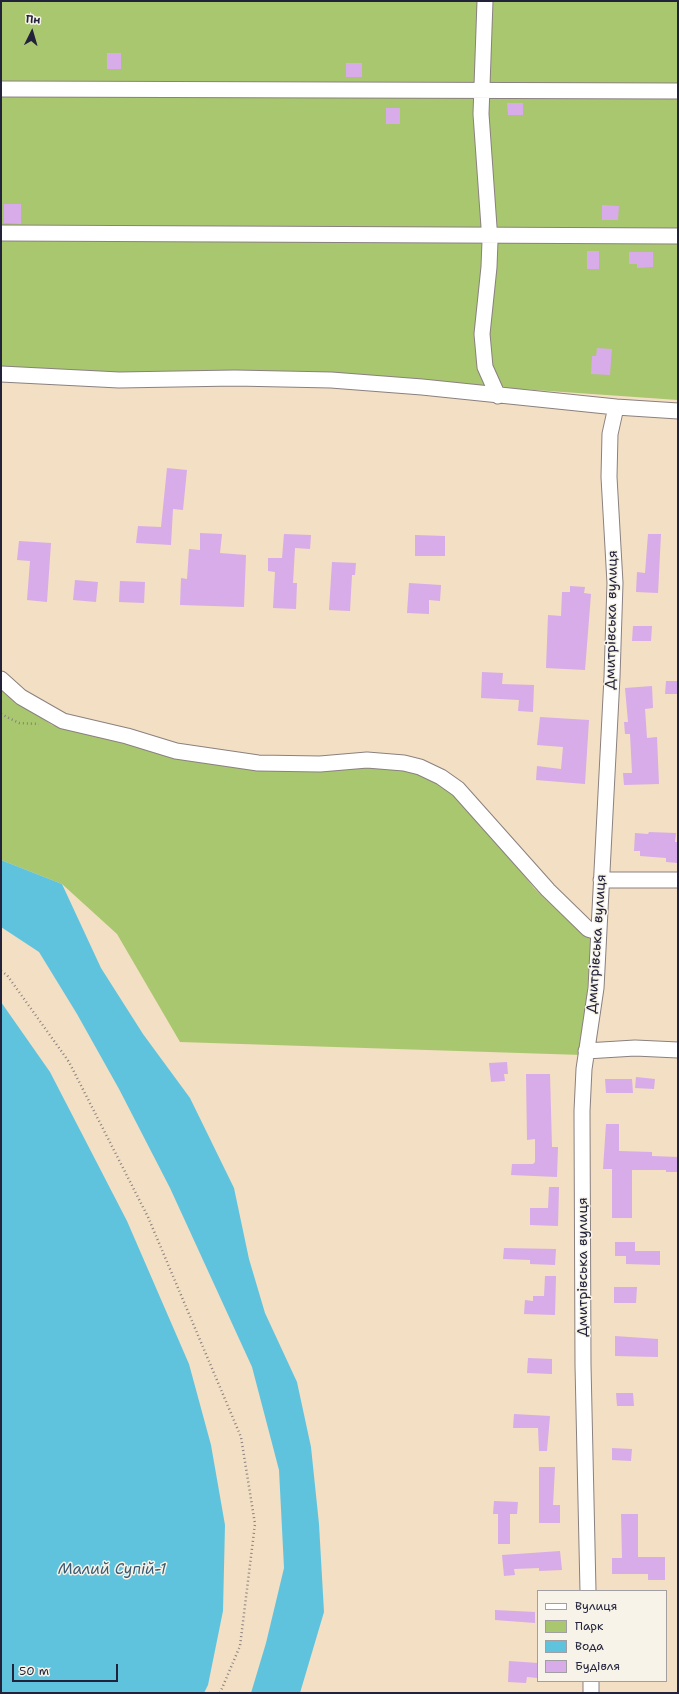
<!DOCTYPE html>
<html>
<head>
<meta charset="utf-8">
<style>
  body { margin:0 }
  #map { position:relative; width:679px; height:1694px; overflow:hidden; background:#f3dfc3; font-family:"Shantell Sans",sans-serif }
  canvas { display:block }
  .frame { position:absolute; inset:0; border:2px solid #22223b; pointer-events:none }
  .legend { position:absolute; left:537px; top:1590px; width:130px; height:92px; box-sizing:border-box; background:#f7f3e8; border:1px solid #a29fa3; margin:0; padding:5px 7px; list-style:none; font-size:12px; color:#22223b }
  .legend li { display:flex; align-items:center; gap:8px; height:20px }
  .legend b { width:20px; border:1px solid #a29fa3 }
  .north { position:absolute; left:12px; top:12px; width:40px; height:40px; -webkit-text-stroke:3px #f7f3e8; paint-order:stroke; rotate:5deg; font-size:11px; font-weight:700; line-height:16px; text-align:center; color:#22223b }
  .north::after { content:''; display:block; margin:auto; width:14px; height:18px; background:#22223b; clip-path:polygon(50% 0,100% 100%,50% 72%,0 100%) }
  .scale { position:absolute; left:12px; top:1664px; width:106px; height:18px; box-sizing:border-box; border:2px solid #22223b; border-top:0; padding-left:5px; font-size:12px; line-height:14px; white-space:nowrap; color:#22223b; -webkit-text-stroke:3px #f7f3e8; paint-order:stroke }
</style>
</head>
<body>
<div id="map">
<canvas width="679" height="1694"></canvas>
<div class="frame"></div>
<ul class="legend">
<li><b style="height:5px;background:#fff"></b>Вулиця</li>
<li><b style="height:11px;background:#a9c76f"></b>Парк</li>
<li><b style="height:11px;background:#60c3de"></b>Вода</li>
<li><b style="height:11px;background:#d7ace8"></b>Будівля</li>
</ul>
<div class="north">Пн</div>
<div class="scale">50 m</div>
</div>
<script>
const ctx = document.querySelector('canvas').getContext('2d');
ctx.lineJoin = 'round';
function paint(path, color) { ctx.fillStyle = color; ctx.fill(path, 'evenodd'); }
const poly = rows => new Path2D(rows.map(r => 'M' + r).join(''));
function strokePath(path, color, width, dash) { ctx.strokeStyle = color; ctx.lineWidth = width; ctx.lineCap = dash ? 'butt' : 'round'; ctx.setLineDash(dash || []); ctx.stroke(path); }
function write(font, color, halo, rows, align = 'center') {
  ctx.font = font + ' "Shantell Sans",sans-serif'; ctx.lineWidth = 3; ctx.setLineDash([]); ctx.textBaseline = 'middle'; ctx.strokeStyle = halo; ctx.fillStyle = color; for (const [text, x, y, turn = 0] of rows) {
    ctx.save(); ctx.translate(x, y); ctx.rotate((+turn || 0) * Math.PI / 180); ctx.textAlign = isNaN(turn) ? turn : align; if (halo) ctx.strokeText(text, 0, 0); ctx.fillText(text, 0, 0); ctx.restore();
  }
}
paint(poly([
  [1,1,678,1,678,400,477,386,172,376,1,367],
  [1,686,24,706,52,725,164,754,406,767,448,787,507,853,534,888,566,919,592,936,582,1055,180,1042,117,934,62,884,1,860]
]), '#a9c76f');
paint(poly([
  [1,860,62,884,101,968,143,1034,190,1098,234,1188,249,1259,265,1313,297,1382,311,1447,319,1524,324,1612,300,1693,251,1693,266,1643,284,1568,279,1470,252,1367,170,1188,119,1089,77,1014,39,952,1,927],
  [1,1002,50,1072,127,1221,189,1364,211,1445,225,1525,223,1611,208,1685,204,1693,1,1693]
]), '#60c3de');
paint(poly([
  [107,53,121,53,121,69,107,69],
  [346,63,362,63,362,77,346,77],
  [507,103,523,103,523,115,508,115],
  [386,108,400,108,400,124,386,124],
  [4,204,21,204,21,224,4,223],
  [602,205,619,206,618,220,602,220],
  [587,251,599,251,599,269,587,269],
  [629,252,653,252,653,267,637,268,637,264,629,264],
  [597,348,612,349,610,375,591,374,592,356,596,356],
  [167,468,187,470,183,510,173,509,171,545,136,543,138,526,161,527],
  [200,533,222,534,220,553,246,555,244,607,180,605,181,578,187,579,189,549,200,550],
  [284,534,311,535,310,549,295,548,293,583,297,583,296,609,273,608,275,572,268,571,268,558,282,558],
  [648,534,661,534,658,593,636,592,637,572,645,573],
  [415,535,445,536,445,556,415,556],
  [19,541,51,543,47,602,27,600,30,561,17,560],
  [332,562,356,563,355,575,352,575,350,611,329,610],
  [75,580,98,582,96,602,73,600],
  [120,581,145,582,144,603,119,602],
  [409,583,441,585,440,601,429,600,429,614,407,613],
  [570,586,585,587,584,593,591,594,585,670,546,668,548,615,561,616,562,592,570,592],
  [633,626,652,626,651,641,632,641],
  [482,672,503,673,502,684,534,685,533,712,518,711,519,700,481,698],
  [666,681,678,681,678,694,665,694],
  [652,686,653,708,645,709,647,738,657,737,659,784,624,785,623,773,632,773,630,734,625,734,624,722,628,722,625,688],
  [540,717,589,720,585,784,536,780,537,766,561,769,563,747,537,745],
  [649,832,676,833,675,842,678,842,678,863,666,862,666,858,640,856,640,851,634,851,635,833,648,834],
  [507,1062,508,1074,504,1074,505,1081,491,1082,489,1063],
  [526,1074,550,1074,552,1147,558,1147,557,1177,511,1175,512,1164,533,1164,535,1162,535,1139,527,1140],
  [636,1077,655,1079,654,1089,635,1088],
  [605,1079,632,1079,633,1093,606,1093],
  [606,1124,619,1124,619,1151,652,1152,652,1156,678,1157,678,1172,666,1172,666,1170,632,1170,632,1218,612,1218,612,1169,603,1169],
  [549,1187,559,1187,558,1226,530,1225,530,1208,548,1208],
  [615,1242,635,1242,635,1251,660,1251,660,1265,626,1264,626,1256,615,1256],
  [504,1248,556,1249,555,1265,530,1264,530,1260,503,1259],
  [545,1276,556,1276,555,1315,524,1314,525,1300,533,1301,533,1296,544,1296],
  [614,1287,637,1287,636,1303,614,1303],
  [615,1336,658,1339,658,1357,615,1356],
  [528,1358,552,1359,552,1374,527,1373],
  [616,1393,633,1393,634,1406,617,1406],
  [514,1414,550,1416,547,1451,539,1451,538,1428,513,1428],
  [612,1448,632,1449,631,1461,612,1460],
  [539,1467,555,1467,553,1505,560,1505,560,1523,539,1523],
  [494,1501,518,1502,517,1514,510,1514,510,1544,498,1544,498,1514,493,1514],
  [621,1514,638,1514,638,1557,665,1557,665,1580,648,1580,648,1574,612,1574,612,1558,622,1558],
  [560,1551,562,1570,539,1571,539,1568,514,1569,515,1575,504,1576,502,1555],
  [495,1610,535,1612,535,1623,495,1620],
  [509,1661,538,1663,538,1678,527,1677,526,1683,508,1682]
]), '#d7ace8');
const minor = poly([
  [485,1,481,114,490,241,489,267,482,334,485,367,498,396],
  [1,89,678,91],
  [1,233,678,236],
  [1,374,119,380,235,378,331,380,422,387,616,407],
  [1,679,21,697,63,721,127,736,176,751,258,763,320,764,367,760,404,763,420,767,441,777,458,789,548,890,588,929,598,932],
  [601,880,678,880],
  [586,1051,635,1048,678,1050],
  [588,1591,583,1365,582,1111,584,1069,596,988,612,677,615,583,609,477,610,434,616,407,678,411],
  [591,1681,591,1693]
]);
strokePath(minor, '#8a807f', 17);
strokePath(poly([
  [1,714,19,723,39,724],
  [1,971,7,975,69,1062,148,1217,241,1437,255,1524,240,1646,220,1693]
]), '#8a807f', 2.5, [1, 3]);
strokePath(minor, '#fff', 15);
write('14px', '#22223b', '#f7f3e8', [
  ["Дмитрівська вулиця",612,620,-89],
  ["Дмитрівська вулиця",597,944,-86],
  ["Дмитрівська вулиця",583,1267,-90]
]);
write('italic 15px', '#385a74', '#f7f3e8', [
  ["Малий Супій-1",112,1570]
]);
</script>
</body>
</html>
